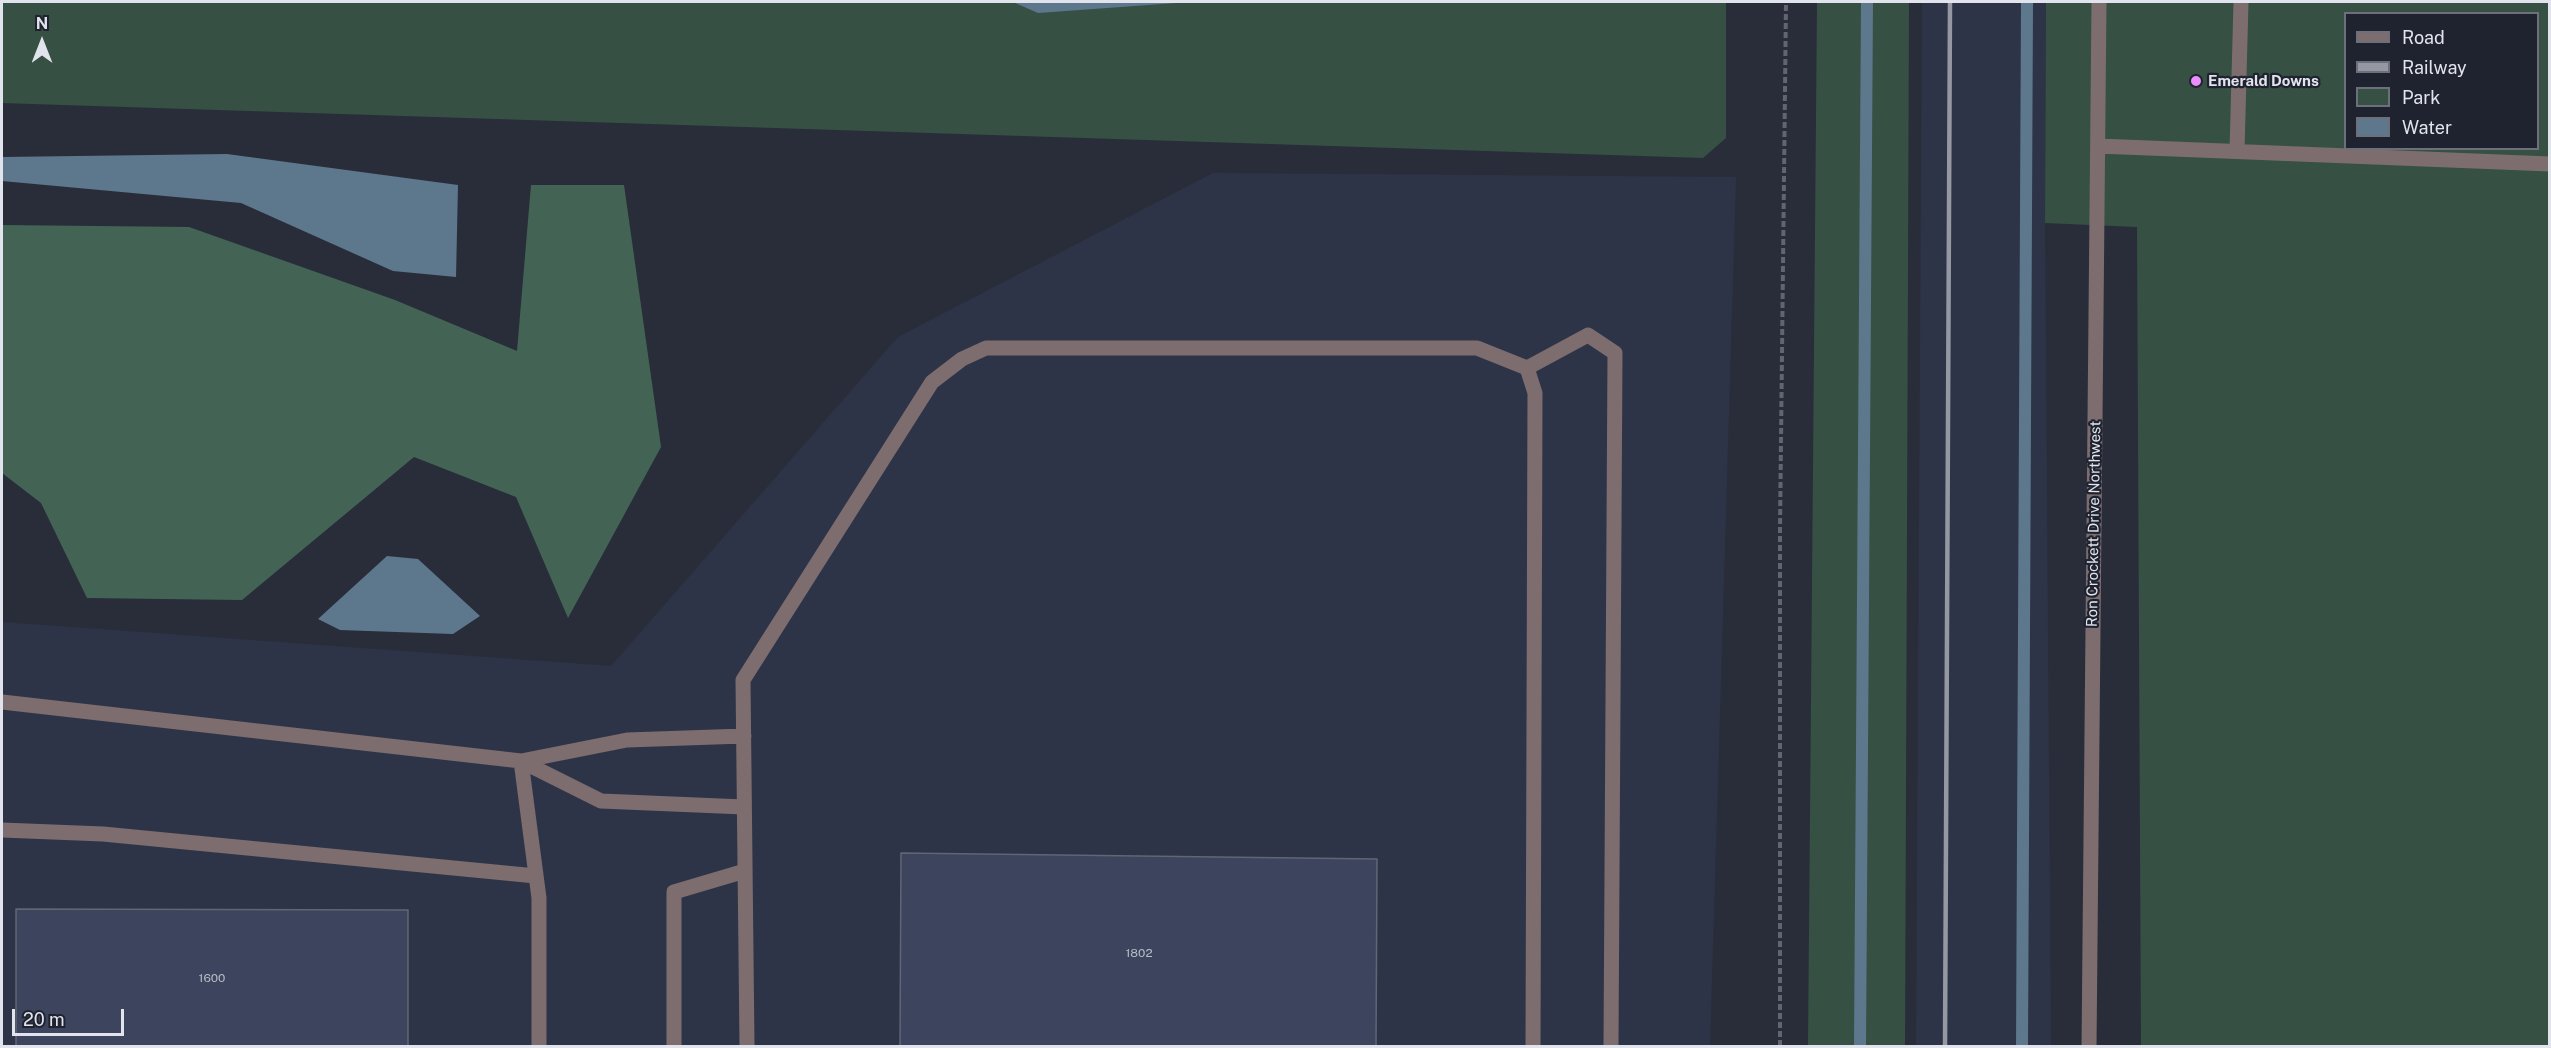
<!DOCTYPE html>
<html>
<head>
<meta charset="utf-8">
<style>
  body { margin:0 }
  #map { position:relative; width:2551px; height:1048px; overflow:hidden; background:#292d3a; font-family:"Public Sans",sans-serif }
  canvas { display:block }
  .frame { position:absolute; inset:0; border:3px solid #e1e4ec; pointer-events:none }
  .legend { position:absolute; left:2344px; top:12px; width:195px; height:138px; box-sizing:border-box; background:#1f2330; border:2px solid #6d707b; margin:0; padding:8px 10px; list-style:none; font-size:18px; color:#e1e4ec }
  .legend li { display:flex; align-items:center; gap:12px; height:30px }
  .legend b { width:30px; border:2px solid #6d707b }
  .north { position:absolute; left:12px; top:12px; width:60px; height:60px; -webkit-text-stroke:4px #1f2330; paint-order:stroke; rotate:0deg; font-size:16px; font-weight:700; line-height:24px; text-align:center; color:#e1e4ec }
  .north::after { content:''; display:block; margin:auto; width:21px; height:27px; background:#e1e4ec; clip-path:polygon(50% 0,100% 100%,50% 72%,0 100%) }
  .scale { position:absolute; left:12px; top:1009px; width:112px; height:27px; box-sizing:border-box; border:3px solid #e1e4ec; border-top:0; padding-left:8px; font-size:18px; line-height:21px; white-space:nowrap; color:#e1e4ec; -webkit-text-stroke:4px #1f2330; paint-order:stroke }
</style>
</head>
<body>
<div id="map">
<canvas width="2551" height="1048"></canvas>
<div class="frame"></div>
<ul class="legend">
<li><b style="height:8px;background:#7d6d6f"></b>Road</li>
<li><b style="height:8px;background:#9598a2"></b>Railway</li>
<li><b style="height:16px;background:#365144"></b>Park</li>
<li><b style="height:16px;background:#5d788d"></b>Water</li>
</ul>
<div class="north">N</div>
<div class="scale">20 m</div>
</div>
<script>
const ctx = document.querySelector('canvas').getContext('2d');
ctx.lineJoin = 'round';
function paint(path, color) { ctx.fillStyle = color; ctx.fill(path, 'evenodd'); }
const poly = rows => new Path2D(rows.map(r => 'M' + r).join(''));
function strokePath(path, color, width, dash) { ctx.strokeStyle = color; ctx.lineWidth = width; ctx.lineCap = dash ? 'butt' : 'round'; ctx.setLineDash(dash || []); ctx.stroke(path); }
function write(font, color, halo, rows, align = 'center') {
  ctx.font = font + ' "Public Sans",sans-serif'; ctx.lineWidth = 4.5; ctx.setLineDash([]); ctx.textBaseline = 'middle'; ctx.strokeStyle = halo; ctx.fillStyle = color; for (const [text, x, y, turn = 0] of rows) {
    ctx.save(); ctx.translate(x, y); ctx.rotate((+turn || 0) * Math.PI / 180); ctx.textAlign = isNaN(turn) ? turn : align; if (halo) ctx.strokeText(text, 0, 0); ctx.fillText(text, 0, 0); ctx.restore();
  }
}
paint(poly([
  [1922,2,2046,2,2045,223,2051,1046,1916,1046],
  [1213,173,1736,177,1710,1046,2,1046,2,622,611,666,898,337]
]), '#2e3447');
paint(poly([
  [2,2,1726,2,1726,138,1703,158,2,103],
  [1817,2,1909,2,1905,1046,1808,1046],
  [2046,2,2549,2,2549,1046,2141,1046,2137,227,2045,223],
  [2346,14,2538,14,2538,148,2346,148]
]), '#365144');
paint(poly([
  [531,185,624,185,661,447,568,618,516,497,414,457,242,600,87,598,41,503,2,473,2,225,189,227,395,300,517,351]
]), '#436455');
paint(poly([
  [1013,2,1190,2,1038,13],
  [227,154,458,185,456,277,393,271,241,203,2,181,2,157],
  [387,556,418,559,480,616,453,634,340,630,318,619]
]), '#5d788d');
strokePath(poly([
  [1860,1046,1867,2],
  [2022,1046,2027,2]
]), '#5d788d', 12);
const building = poly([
  [901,853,1377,859,1376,1046,900,1046,901,853],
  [16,909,408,910,408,1046,16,1046,16,909]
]);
paint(building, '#3c445e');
strokePath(building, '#616675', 1.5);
strokePath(poly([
  [1780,1046,1780,530,1786,2]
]), '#626571', 4, [6, 3]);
strokePath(poly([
  [2098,146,2550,164],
  [2237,151,2241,2],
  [1527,368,1588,335,1615,353,1611,1046],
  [2,702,521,761,627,740,744,736],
  [521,761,539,898,539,1046],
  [521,761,601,801,744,807],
  [2,830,103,834,536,876],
  [674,1046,674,892,745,871],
  [747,1046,743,680,932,382,962,359,986,348,1477,348,1527,368,1535,393,1533,1046],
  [2089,1046,2099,2]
]), '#7d6d6f', 15);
strokePath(poly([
  [1945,1046,1950,2]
]), '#9598a2', 4.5);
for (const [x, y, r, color] of [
  [2196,81,6,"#ea8dfd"]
]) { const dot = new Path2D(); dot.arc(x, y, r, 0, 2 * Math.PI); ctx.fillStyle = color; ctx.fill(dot); strokePath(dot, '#1f2330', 2); }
write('12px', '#b8bcc8', null, [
  ["1802",1139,953],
  ["1600",212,978]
]);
write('bold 15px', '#e1e4ec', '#1f2330', [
  ["Emerald Downs",2208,81]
], 'left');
write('15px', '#e1e4ec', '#1f2330', [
  ["Ron Crockett Drive Northwest",2094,524,-89]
]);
</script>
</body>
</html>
